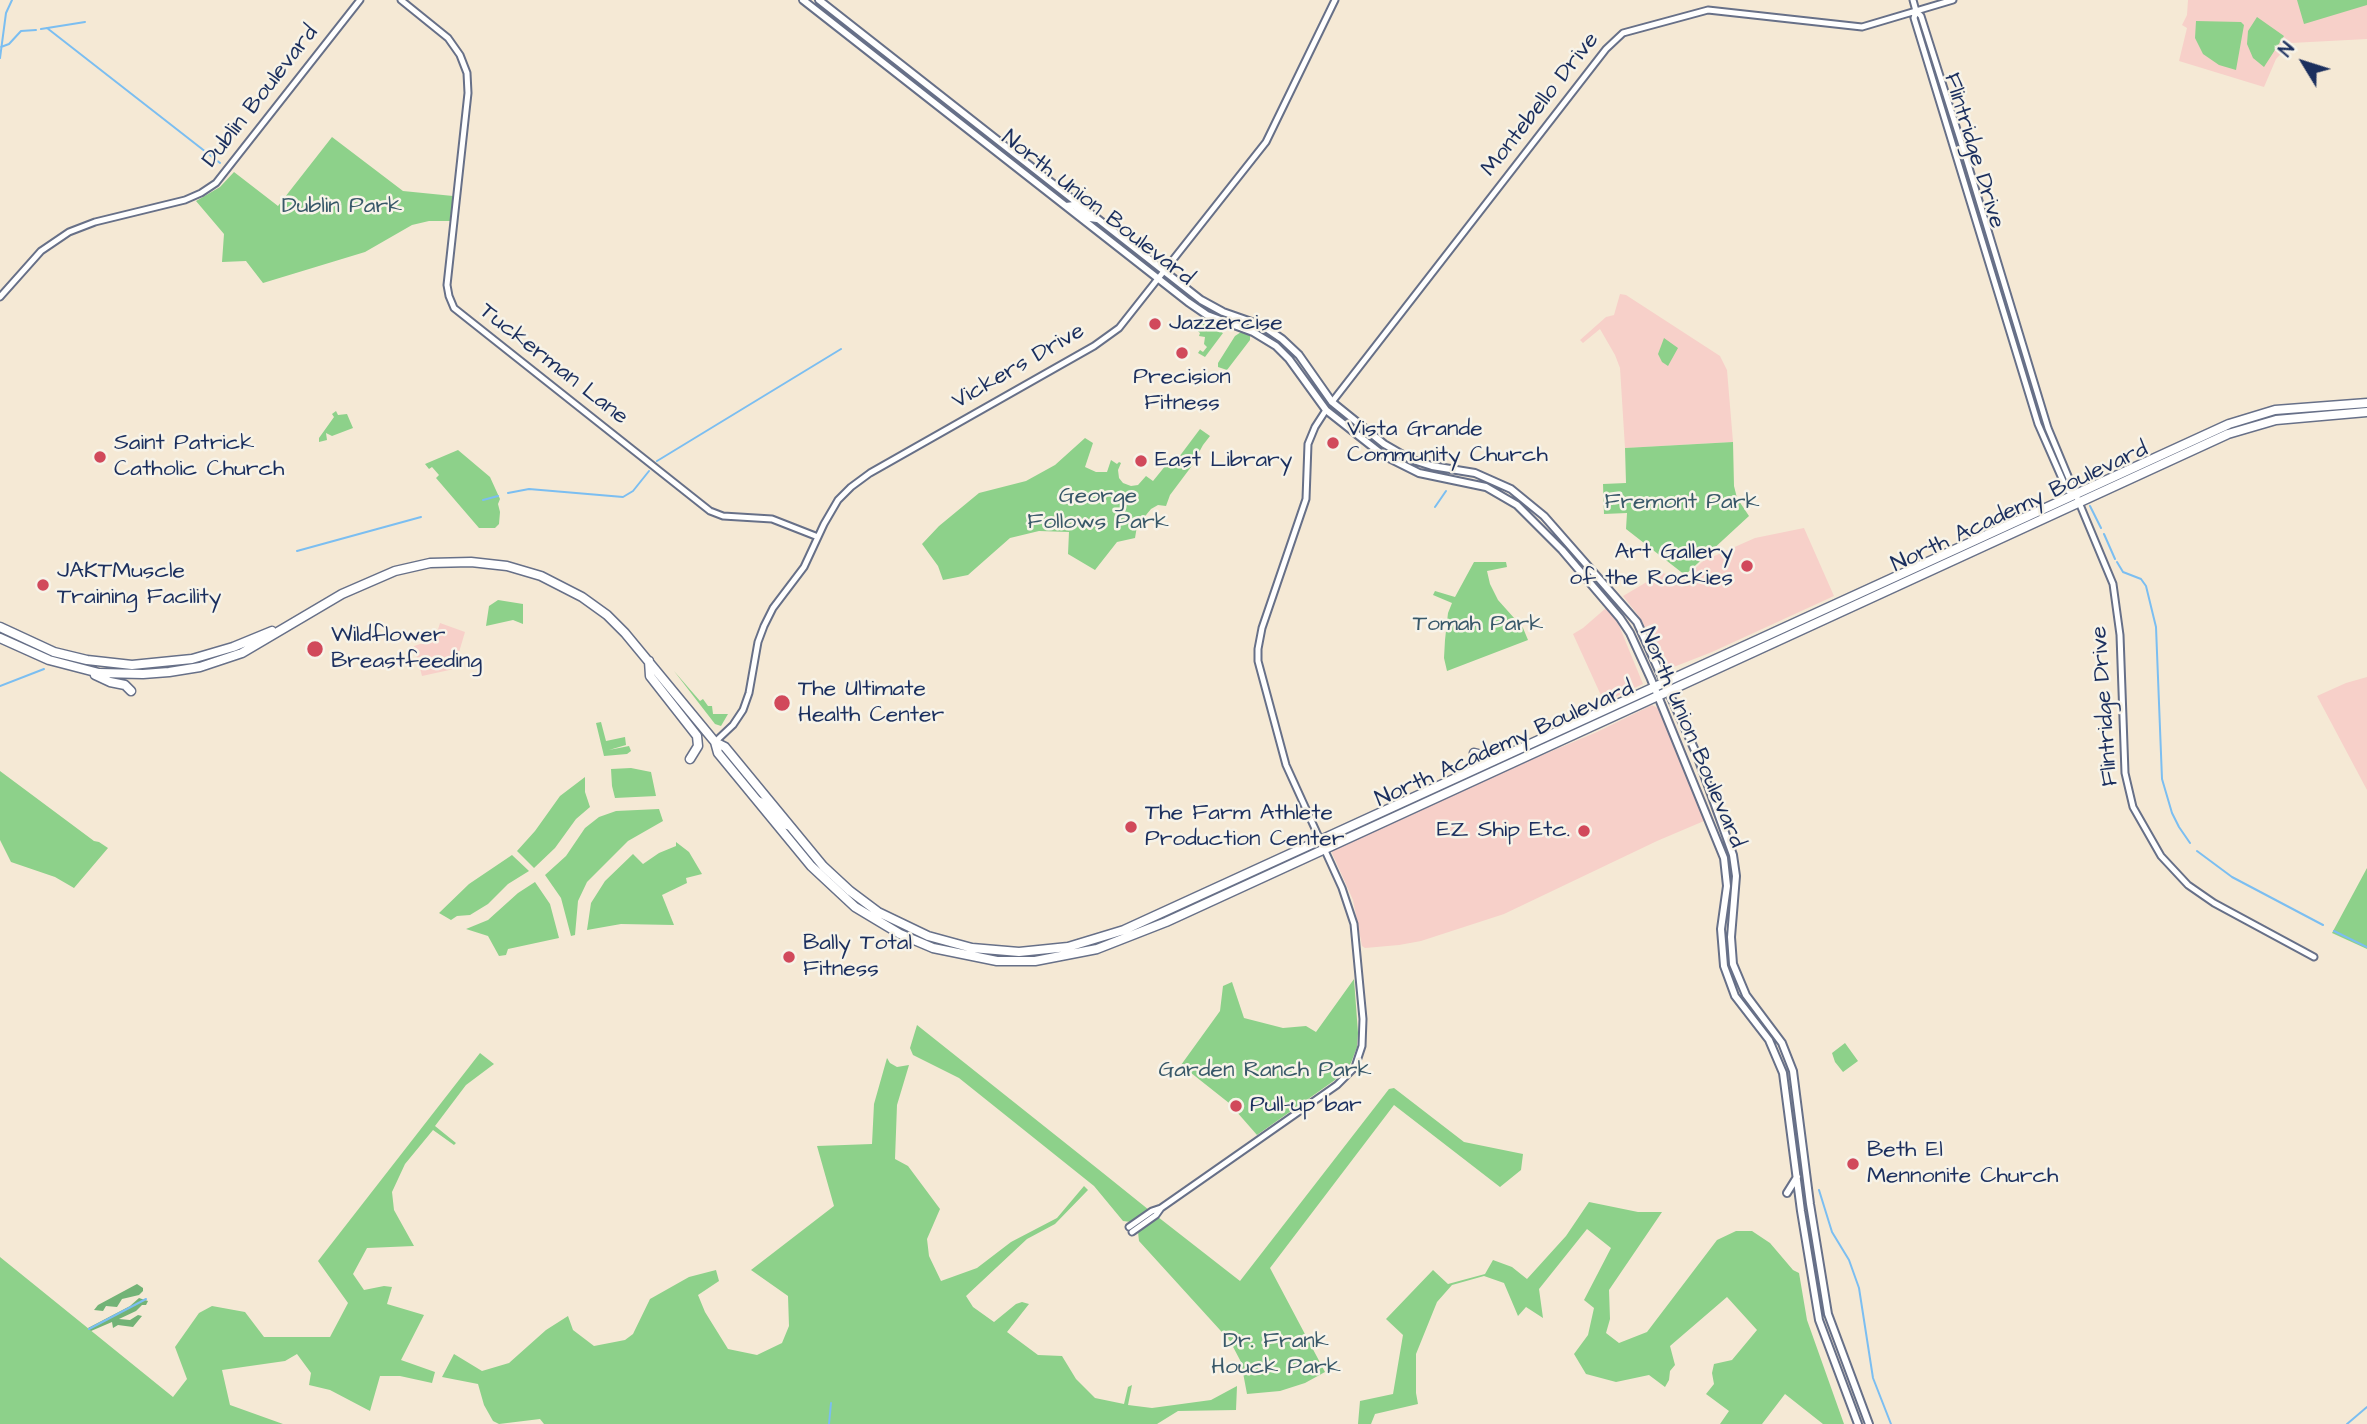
<!DOCTYPE html>
<html>
<head>
<meta charset="utf-8">
<style>
  body { margin:0 }
  #map { position:relative; width:2367px; height:1424px; overflow:hidden; background:#f5e9d5; font-family:"Architects Daughter",sans-serif }
  canvas { display:block }
  .north { position:absolute; left:2269px; top:28px; width:70px; height:70px; -webkit-text-stroke:5px #f7f3e8; paint-order:stroke; rotate:308deg; font-size:19px; font-weight:700; line-height:28px; text-align:center; color:#1b2f5e }
  .north::after { content:''; display:block; margin:auto; width:24px; height:32px; background:#1b2f5e; clip-path:polygon(50% 0,100% 100%,50% 72%,0 100%) }
</style>
</head>
<body>
<div id="map">
<canvas width="2367" height="1424"></canvas>
<div class="north">N</div>
</div>
<script>
const ctx = document.querySelector('canvas').getContext('2d');
ctx.lineJoin = 'round';
function paint(path, color) { ctx.fillStyle = color; ctx.fill(path, 'evenodd'); }
const poly = rows => new Path2D(rows.map(r => 'M' + r).join(''));
function strokePath(path, color, width, dash) { ctx.strokeStyle = color; ctx.lineWidth = width; ctx.lineCap = dash ? 'butt' : 'round'; ctx.setLineDash(dash || []); ctx.stroke(path); }
function write(font, color, halo, rows, align = 'center') {
  ctx.font = font + ' "Architects Daughter",sans-serif'; ctx.lineWidth = 5; ctx.setLineDash([]); ctx.textBaseline = 'middle'; ctx.strokeStyle = halo; ctx.fillStyle = color; for (const [text, x, y, turn = 0] of rows) {
    ctx.save(); ctx.translate(x, y); ctx.rotate((+turn || 0) * Math.PI / 180); ctx.textAlign = isNaN(turn) ? turn : align; if (halo) ctx.strokeText(text, 0, 0); ctx.fillText(text, 0, 0); ctx.restore();
  }
}
paint(poly([
  [2188,0,2367,0,2367,39,2291,43,2276,59,2264,87,2179,61,2187,28,2182,25,2187,15],
  [1620,294,1626,295,1720,356,1727,370,1733,442,1625,448,1620,368,1615,355,1600,329,1583,343,1580,340,1606,317,1614,315],
  [1804,528,1834,596,1712,652,1666,670,1641,619,1623,596,1662,573,1685,578,1703,561,1755,538],
  [1606,608,1618,623,1643,684,1604,702,1573,634,1583,628],
  [440,623,465,632,454,669,422,676,414,646,435,639],
  [2367,677,2367,790,2317,696,2346,683],
  [1652,705,1658,708,1681,763,1688,775,1705,818,1704,821,1657,841,1504,914,1421,941,1399,945,1365,948,1362,946,1353,900,1332,853,1332,849,1403,819,1502,772,1597,732]
]), '#f7d0c9');
paint(poly([
  [2297,0,2367,0,2367,5,2304,24],
  [2257,17,2284,36,2264,67,2253,58,2247,44,2248,31],
  [2196,21,2241,22,2244,25,2236,70,2219,65,2203,54,2195,38],
  [332,137,403,191,453,196,450,221,429,221,412,225,365,252,263,283,246,261,222,262,224,234,196,201,220,187,234,172,278,206],
  [1201,318,1223,333,1205,357,1198,353,1200,350,1203,352,1207,347,1204,344,1205,337,1199,336,1200,333,1193,327],
  [1241,332,1250,335,1250,340,1227,370,1218,367,1218,363,1235,336],
  [1664,338,1678,348,1668,366,1662,362,1658,354],
  [336,411,338,415,347,414,353,428,332,436,326,433,327,440,319,442,319,438,334,417,332,414],
  [1200,429,1210,436,1203,445,1191,467,1170,495,1166,506,1158,505,1151,509,1137,526,1135,538,1117,542,1095,570,1068,554,1069,532,1039,531,1010,538,968,575,943,580,938,566,922,544,939,526,979,493,1026,481,1055,465,1085,438,1093,443,1085,467,1096,472,1107,472,1111,460,1117,464,1119,462,1121,463,1118,470,1119,478,1123,483,1131,486,1138,485,1146,476,1153,481,1175,454,1179,457],
  [1733,442,1734,486,1737,498,1749,516,1685,575,1626,529,1627,513,1604,514,1603,484,1626,483,1625,448],
  [458,450,490,477,500,499,498,504,500,512,499,524,495,528,479,528,436,478,439,475,432,467,429,469,425,464],
  [1474,562,1506,562,1507,567,1487,571,1490,584,1498,600,1523,628,1528,640,1447,671,1444,658,1445,640,1448,613,1452,603,1433,595,1435,591,1455,597],
  [498,600,523,604,523,624,513,620,486,626,489,606],
  [674,671,700,701,703,699,708,706,712,706,713,714,728,714,721,726,715,724],
  [601,722,606,741,625,737,626,745,609,750,629,746,631,751,627,754,604,756,596,723],
  [631,768,651,772,656,796,615,798,612,786,611,769],
  [0,771,94,841,99,842,108,848,74,888,55,877,11,862,0,840],
  [585,777,585,792,590,807,576,819,555,848,534,868,517,851,535,831,560,796],
  [659,809,663,821,628,841,587,882,578,901,575,935,571,936,561,898,545,875,566,856,585,828,599,817,616,811],
  [676,842,689,852,702,874,686,878,687,883,662,895,674,925,621,924,587,930,591,903,605,881,633,854,643,864,659,853,676,846],
  [512,855,529,871,508,884,488,904,470,915,457,916,451,920,439,913,469,884],
  [2367,868,2367,949,2332,933],
  [535,882,550,904,559,938,508,949,506,955,499,956,488,936,466,929,488,920,518,893],
  [1354,979,1358,1033,1357,1047,1351,1063,1335,1080,1257,1135,1229,1103,1181,1065,1220,1011,1223,986,1232,982,1244,1018,1283,1028,1306,1026,1316,1032],
  [917,1025,1103,1173,1149,1210,1131,1222,1123,1221,1094,1186,959,1078,913,1055,910,1048],
  [1845,1043,1858,1061,1843,1072,1835,1062,1832,1053],
  [480,1053,494,1064,466,1085,435,1126,456,1143,454,1145,433,1130,405,1164,392,1192,394,1210,414,1246,367,1248,353,1274,364,1290,384,1286,392,1287,387,1304,424,1315,401,1360,435,1372,432,1383,400,1376,380,1376,370,1411,330,1390,309,1385,311,1373,297,1354,285,1361,222,1370,230,1405,283,1424,0,1424,0,1257,173,1397,187,1379,175,1347,199,1313,212,1306,245,1312,264,1337,330,1337,348,1303,318,1261],
  [887,1058,890,1063,897,1067,909,1065,897,1105,895,1159,908,1166,940,1209,927,1239,929,1256,941,1281,977,1268,1011,1242,1057,1218,1084,1186,1088,1190,1055,1224,1027,1239,966,1296,973,1307,994,1322,1016,1304,1022,1302,1029,1304,1007,1332,1038,1355,1062,1356,1076,1379,1095,1398,1124,1404,1128,1387,1132,1385,1128,1405,1152,1408,1211,1400,1237,1386,1236,1410,1178,1411,1157,1424,544,1424,540,1419,499,1424,493,1421,484,1405,478,1384,442,1377,454,1354,482,1371,509,1363,546,1330,568,1316,573,1330,594,1346,625,1340,633,1334,650,1299,689,1277,716,1270,719,1281,698,1295,705,1312,728,1349,757,1355,782,1343,789,1326,788,1296,751,1270,834,1206,817,1146,872,1144,874,1104],
  [1394,1088,1464,1142,1523,1154,1521,1170,1500,1187,1394,1105,1270,1268,1325,1372,1305,1383,1280,1391,1247,1394,1241,1362,1230,1341,1139,1241,1138,1232,1158,1217,1240,1281,1389,1089],
  [1589,1202,1638,1212,1662,1212,1609,1290,1610,1319,1606,1333,1619,1343,1647,1332,1717,1240,1736,1231,1752,1231,1770,1243,1793,1270,1799,1273,1807,1320,1844,1424,1823,1424,1785,1394,1762,1424,1720,1424,1729,1411,1706,1394,1714,1384,1712,1373,1714,1364,1732,1360,1757,1330,1727,1297,1670,1346,1675,1365,1670,1371,1669,1380,1665,1387,1649,1375,1616,1382,1586,1374,1574,1354,1588,1335,1594,1308,1584,1300,1611,1248,1587,1229,1539,1289,1543,1318,1526,1307,1518,1316,1504,1283,1484,1276,1452,1285,1437,1302,1416,1354,1416,1393,1418,1404,1375,1414,1371,1424,1358,1424,1360,1401,1393,1394,1403,1335,1386,1319,1433,1270,1448,1284,1485,1274,1493,1260,1512,1267,1527,1279,1566,1236]
]), '#8dd18a');
paint(poly([
  [137,1284,143,1288,143,1291,139,1295,122,1299,117,1307,106,1306,103,1311,94,1310,98,1305],
  [139,1298,148,1301,146,1305,142,1305,136,1311,119,1319,130,1320,138,1315,142,1316,133,1327,118,1325,113,1328,112,1322,91,1331,88,1328,130,1306]
]), '#72b376');
strokePath(poly([
  [47,28,220,163],
  [41,29,85,22],
  [1,47,9,44,21,31,36,30],
  [0,58,6,13,12,0],
  [657,461,841,349],
  [508,493,529,489,623,497,633,491,649,471],
  [483,500,498,496],
  [2090,506,2101,528],
  [1435,507,1446,491],
  [2104,534,2115,559],
  [297,551,421,517],
  [2117,562,2123,572,2141,579,2146,586,2156,627,2162,779,2172,813,2179,827,2190,843],
  [0,686,44,669],
  [2197,851,2232,877,2323,925],
  [2334,931,2367,947],
  [1819,1190,1832,1232,1849,1260,1859,1288,1873,1378,1891,1424],
  [89,1329,146,1299],
  [829,1424,831,1403],
  [2347,1424,2367,1407]
]), '#7bbef1', 2);
const secondary = poly([
  [401,0,448,38,460,55,467,73,468,93,447,285,449,296,454,308,710,511,723,516,772,519,818,537],
  [1913,0,1916,11,1921,16,1967,161,2048,428,2113,584,2120,635,2125,773,2133,807,2161,856,2188,885,2214,903,2314,957],
  [1916,11,1914,18,2038,424,2067,490,2074,495],
  [0,297,41,251,69,232,95,222,185,200,201,193,216,183,360,0],
  [1332,402,1606,49,1623,33,1708,10,1862,27,1953,0],
  [715,742,733,725,743,710,749,693,758,642,764,626,773,608,804,567,824,524,838,500,851,487,870,473,1094,346,1119,328,1266,142,1335,0],
  [1129,1227,1152,1211,1161,1208],
  [1132,1232,1156,1215,1161,1208,1337,1085,1355,1067,1362,1046,1363,1019,1354,924,1342,888,1286,765,1258,661,1258,649,1262,628,1306,499,1308,444,1315,427,1326,410]
]);
const primary = poly([
  [803,0,1188,302,1207,315,1253,332,1276,346,1289,359,1326,410,1383,455,1419,473,1486,487,1517,505,1562,550,1620,618,1630,633,1651,679,1724,858,1727,886,1721,929,1724,966,1735,996,1769,1040,1783,1073,1801,1211,1819,1320,1858,1424],
  [819,0,1201,300,1223,312,1263,326,1282,339,1299,355,1332,402,1384,444,1410,459,1432,466,1475,473,1511,489,1544,516,1637,622,1697,755,1733,855,1736,876,1731,937,1733,964,1746,995,1782,1043,1793,1071,1810,1204,1828,1314,1869,1424],
  [1066,206,1074,205,1090,218,1097,219],
  [758,800,765,803,783,825,791,827],
  [1787,1193,1797,1177]
]);
const highway = poly([
  [0,627,54,652,87,660,132,665,192,659,233,647,272,631],
  [0,638,49,660,99,673,143,674,169,672,200,667,242,653,342,594,395,571,430,563,471,562,507,566,541,576,582,597,607,615,625,633,715,742,718,753,811,866,855,907,900,934,933,948,997,961,1035,961,1097,949,1166,922,2228,434,2276,420,2367,412],
  [649,661,650,676,697,736,698,746,690,759],
  [95,675,110,682,125,685,131,691],
  [715,742,725,747,823,866,850,891,878,912,928,936,972,948,1019,952,1068,947,1124,930,2229,424,2275,410,2367,403],
  [1474,753,1478,754,1483,764]
]);
strokePath(secondary, '#677088', 9);
strokePath(primary, '#677088', 10);
strokePath(highway, '#677088', 11);
strokePath(secondary, '#fff', 5);
strokePath(primary, '#fff', 6);
strokePath(highway, '#fff', 8);
for (const [x, y, r, color] of [
  [1155,324,7,"#d1495b"],
  [1182,353,7,"#d1495b"],
  [1333,443,7,"#d1495b"],
  [100,457,7,"#d1495b"],
  [1141,461,7,"#d1495b"],
  [1747,566,7,"#d1495b"],
  [43,585,7,"#d1495b"],
  [315,649,9,"#d1495b"],
  [782,703,9,"#d1495b"],
  [1131,827,7,"#d1495b"],
  [1584,831,7,"#d1495b"],
  [789,957,7,"#d1495b"],
  [1236,1106,7,"#d1495b"],
  [1853,1164,7,"#d1495b"]
]) { const dot = new Path2D(); dot.arc(x, y, r, 0, 2 * Math.PI); ctx.fillStyle = color; ctx.fill(dot); strokePath(dot, '#f7f3e8', 2.5); }
write('23px', '#1b2f5e', '#f7f3e8', [
  ["Dublin Boulevard",261,97,-52],
  ["Montebello Drive",1541,105,-52],
  ["Flintridge Drive",1973,151,73],
  ["North Union Boulevard",1097,209,38],
  ["Tuckerman Lane",553,365,38],
  ["Vickers Drive",1019,367,-30],
  ["North Academy Boulevard",2020,508,-25],
  ["Flintridge Drive",2106,706,-94],
  ["North Union Boulevard",1691,738,67],
  ["North Academy Boulevard",1505,745,-24]
]);
write('23px', '#385869', '#f7f3e8', [
  ["Dublin Park",342,207],
  ["George",1098,497],
  ["Follows Park",1098,523],
  ["Fremont Park",1682,503],
  ["Tomah Park",1478,625],
  ["Garden Ranch Park",1265,1071],
  ["Dr. Frank",1276,1342],
  ["Houck Park",1276,1368]
]);
write('23px', '#1b2f5e', '#f7f3e8', [
  ["Jazzercise",1169,324],
  ["Precision",1182,378,"center"],
  ["Fitness",1182,404,"center"],
  ["Vista Grande",1347,430],
  ["Community Church",1347,456],
  ["Saint Patrick",114,444],
  ["Catholic Church",114,470],
  ["East Library",1155,461],
  ["Art Gallery",1733,553,"right"],
  ["of the Rockies",1733,579,"right"],
  ["JAKTMuscle",57,572],
  ["Training Facility",57,598],
  ["Wildflower",331,636],
  ["Breastfeeding",331,662],
  ["The Ultimate",798,690],
  ["Health Center",798,716],
  ["The Farm Athlete",1145,814],
  ["Production Center",1145,840],
  ["EZ Ship Etc.",1570,831,"right"],
  ["Bally Total",803,944],
  ["Fitness",803,970],
  ["Pull-up bar",1250,1106],
  ["Beth El",1867,1151],
  ["Mennonite Church",1867,1177]
], 'left');
</script>
</body>
</html>
